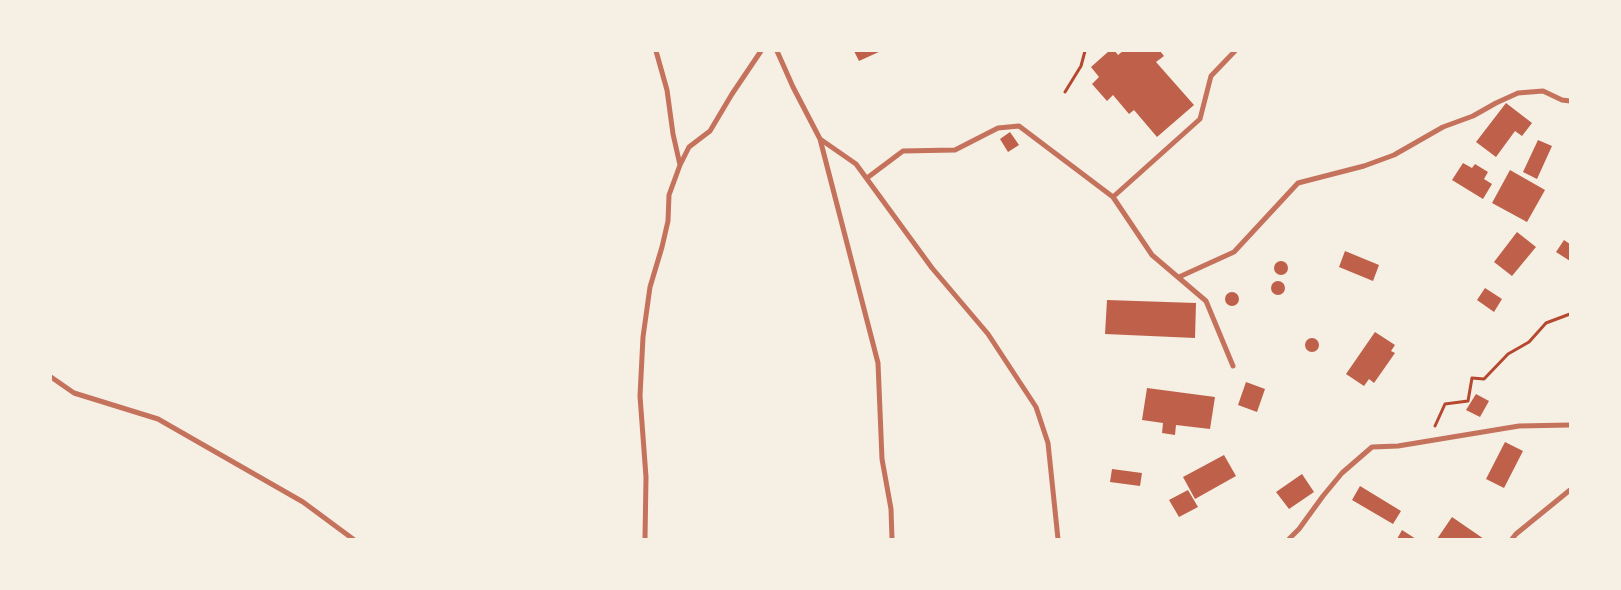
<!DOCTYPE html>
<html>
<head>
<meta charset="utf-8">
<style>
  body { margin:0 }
  #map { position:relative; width:1621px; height:590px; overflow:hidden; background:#f6efe4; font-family:Ubuntu,sans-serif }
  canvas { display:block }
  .frame { position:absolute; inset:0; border:52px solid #f6efe4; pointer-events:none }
</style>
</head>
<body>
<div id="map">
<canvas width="1621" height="590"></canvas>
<div class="frame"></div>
</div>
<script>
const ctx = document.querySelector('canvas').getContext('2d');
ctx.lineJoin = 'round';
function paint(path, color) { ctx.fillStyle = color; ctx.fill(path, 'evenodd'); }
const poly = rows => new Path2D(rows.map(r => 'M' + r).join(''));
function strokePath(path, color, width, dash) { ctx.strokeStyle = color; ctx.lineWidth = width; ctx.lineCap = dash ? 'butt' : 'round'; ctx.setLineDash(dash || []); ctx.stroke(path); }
paint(poly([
  [854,51,881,51,859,61],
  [1109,51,1115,51,1118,55,1123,51,1160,51,1164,56,1156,62,1194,105,1157,137,1134,110,1129,114,1113,95,1107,101,1092,84,1099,77,1091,67],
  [1506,103,1532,123,1522,136,1515,131,1496,157,1476,142],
  [1010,132,1019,145,1008,152,1000,139],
  [1538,140,1552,146,1537,179,1523,172],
  [1463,163,1472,168,1475,164,1488,172,1484,179,1492,184,1483,199,1452,180],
  [1510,170,1545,190,1527,222,1492,203],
  [1517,232,1536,247,1512,276,1494,262],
  [1564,240,1570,244,1570,261,1556,252],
  [1345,251,1379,265,1373,281,1339,267],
  '1274 268a7 7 0 1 1 14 0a7 7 0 1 1-14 0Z',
  '1271 288a7 7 0 1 1 14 0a7 7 0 1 1-14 0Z',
  [1485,288,1502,299,1494,312,1477,300],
  '1225 299a7 7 0 1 1 14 0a7 7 0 1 1-14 0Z',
  [1107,300,1196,303,1195,338,1105,334],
  [1375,332,1395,345,1391,351,1395,353,1374,383,1369,379,1364,386,1346,374],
  '1305 345a7 7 0 1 1 14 0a7 7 0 1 1-14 0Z',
  [1246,382,1265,389,1257,412,1238,405],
  [1147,388,1215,397,1210,429,1176,425,1175,435,1162,433,1163,423,1142,420],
  [1476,394,1489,401,1480,417,1466,410],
  [1505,442,1523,451,1504,488,1486,479],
  [1224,455,1236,476,1195,499,1183,477],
  [1112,469,1142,473,1140,486,1110,482],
  [1302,474,1314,492,1289,509,1276,492],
  [1360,486,1401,511,1393,524,1352,500],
  [1188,490,1198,507,1179,517,1169,500],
  [1452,517,1484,539,1437,539],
  [1402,530,1416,539,1397,539]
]), '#bf614a');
strokePath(poly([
  [1065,92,1081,66,1085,51],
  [1435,426,1445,404,1468,401,1472,378,1484,379,1508,354,1529,342,1546,323,1570,314]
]), '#b5482f', 3);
strokePath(poly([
  [777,51,793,87,820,139,856,164,932,268,988,334,1036,407,1048,443,1058,539],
  [820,139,878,363,882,459,891,509,892,539],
  [680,165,689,147,710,131,732,94,761,51],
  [867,178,903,151,955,150,998,128,1019,126,1113,197,1152,255,1206,301,1233,366],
  [1113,197,1200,119,1211,76,1235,51],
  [1179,277,1234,252,1298,183,1364,166,1394,155,1443,127,1473,116,1496,103,1518,93,1543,91,1562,100,1570,101],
  [51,377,74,393,158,419,303,502,353,539],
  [645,539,646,477,640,396,643,337,650,287,662,247,668,221,669,195,680,165,673,134,667,90,656,51],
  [1289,539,1299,529,1323,496,1342,473,1372,447,1398,446,1519,426,1570,425],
  [1512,539,1516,534,1570,490]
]), '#c5725c', 5);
</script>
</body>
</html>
